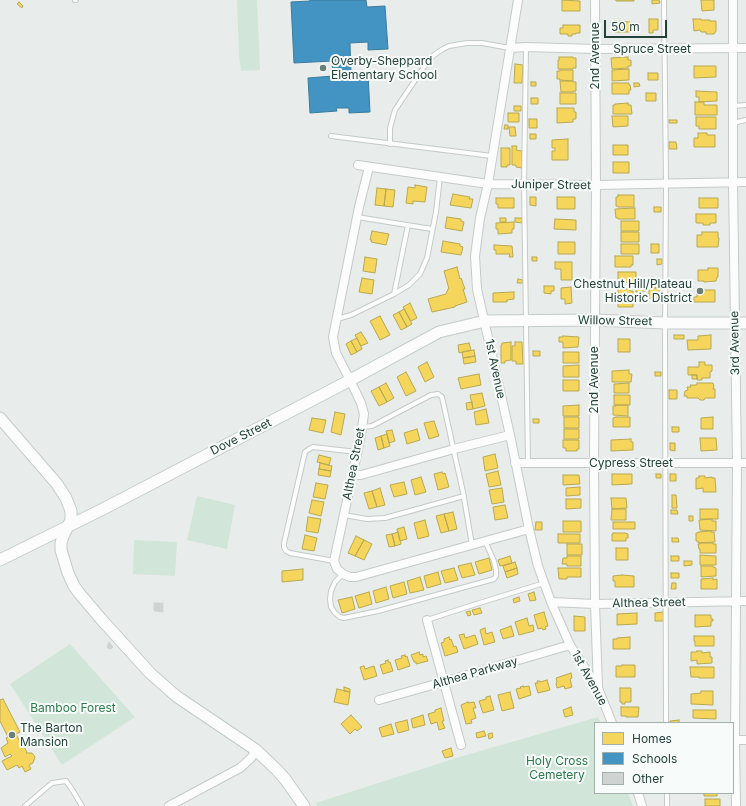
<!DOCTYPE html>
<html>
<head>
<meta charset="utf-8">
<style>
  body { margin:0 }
  #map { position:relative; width:746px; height:806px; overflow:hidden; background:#e8edeb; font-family:Inter,sans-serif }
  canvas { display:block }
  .legend { position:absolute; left:594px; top:722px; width:140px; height:72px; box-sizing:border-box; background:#f7fbf9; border:1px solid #a3b1ad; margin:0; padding:5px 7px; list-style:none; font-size:12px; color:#24423a }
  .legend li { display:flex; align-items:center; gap:8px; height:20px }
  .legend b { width:20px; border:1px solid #a3b1ad }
  .scale { position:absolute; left:604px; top:20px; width:63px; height:18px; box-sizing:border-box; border:2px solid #24423a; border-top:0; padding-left:5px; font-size:12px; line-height:14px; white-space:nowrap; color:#24423a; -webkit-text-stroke:3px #f7fbf9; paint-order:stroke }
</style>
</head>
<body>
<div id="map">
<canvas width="746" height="806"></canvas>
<ul class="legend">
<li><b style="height:11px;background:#f6d55c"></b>Homes</li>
<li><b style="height:11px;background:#4393c3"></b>Schools</li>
<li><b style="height:11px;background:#cfd4d2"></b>Other</li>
</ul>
<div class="scale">50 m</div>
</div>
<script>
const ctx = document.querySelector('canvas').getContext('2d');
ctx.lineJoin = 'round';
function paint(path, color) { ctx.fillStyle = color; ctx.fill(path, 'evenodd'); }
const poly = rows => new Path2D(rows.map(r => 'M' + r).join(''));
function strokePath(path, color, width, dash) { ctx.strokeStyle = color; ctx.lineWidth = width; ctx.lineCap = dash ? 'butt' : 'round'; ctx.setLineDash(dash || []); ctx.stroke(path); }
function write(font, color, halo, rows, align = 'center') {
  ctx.font = font + ' Inter,sans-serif'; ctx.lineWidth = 4; ctx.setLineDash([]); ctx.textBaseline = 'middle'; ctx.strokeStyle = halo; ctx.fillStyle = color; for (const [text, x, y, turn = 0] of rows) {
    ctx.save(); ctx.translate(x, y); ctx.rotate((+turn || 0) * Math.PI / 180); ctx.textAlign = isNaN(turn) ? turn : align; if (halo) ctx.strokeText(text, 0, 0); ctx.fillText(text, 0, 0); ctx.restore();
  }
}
paint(poly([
  [237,0,257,0,260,70,241,71,239,55],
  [197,496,235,505,227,549,187,540],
  [134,540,177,542,175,576,133,574],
  [70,644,135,717,62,765,10,684],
  [598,717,601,723,595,723,595,793,628,793,633,806,317,806,316,803,456,758]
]), '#d1e6d8');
const homes = poly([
  [562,0,580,1,580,11,562,11,562,0],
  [616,0,634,0,634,1,616,1,616,0],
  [652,0,659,0,660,3,652,4,652,0],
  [701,0,714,0,714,10,702,11,701,0],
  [19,2,23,6,22,8,17,4,19,2],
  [649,19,658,19,658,30,653,30,653,33,649,33,649,19],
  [693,19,701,19,701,20,710,20,710,21,716,21,716,31,714,34,706,34,706,32,701,32,700,30,694,31,693,19],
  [615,21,630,22,630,32,615,32,615,21],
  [563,25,580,25,580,33,576,33,576,34,572,34,572,36,568,36,568,34,560,34,560,28,563,28,563,25],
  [559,57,573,57,573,58,576,58,576,68,573,68,573,69,558,69,558,60,559,60,559,57],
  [628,57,628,60,631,60,631,66,628,66,628,68,612,69,611,58,628,57],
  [515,64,523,65,522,83,514,83,515,64],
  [694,66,716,66,716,77,694,78,694,66],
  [629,69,629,80,612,81,612,70,629,69],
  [560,70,573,70,573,81,560,80,560,79,557,79,557,71,560,71,560,70],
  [648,73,658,73,658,80,648,80,648,73],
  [560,81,573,81,573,82,576,82,576,91,573,91,573,92,561,92,560,81],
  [531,82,536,82,536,86,531,86,531,82],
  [612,83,629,83,629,85,630,85,631,90,629,90,629,94,612,94,612,83],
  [634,83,639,83,640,86,634,87,634,83],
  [696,91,717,92,717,101,699,102,699,97,696,97,696,91],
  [560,93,576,93,576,104,560,104,560,93],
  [646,93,656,93,656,101,646,101,646,93],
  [531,98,538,98,538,104,531,104,531,98],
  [695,102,704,102,704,105,717,105,717,115,695,115,695,102],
  [628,103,628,105,631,105,632,114,613,114,613,105,615,105,615,104,628,103],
  [514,106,521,106,521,111,514,111,514,106],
  [557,108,574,108,574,112,576,112,576,119,573,119,573,122,557,123,557,108],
  [508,113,519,113,519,122,508,122,508,113],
  [612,116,628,116,628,126,613,127,612,116],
  [696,117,716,117,716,129,699,129,699,126,696,126,696,117],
  [529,119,537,119,537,128,529,128,529,119],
  [669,120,677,120,677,123,669,123,669,120],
  [505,125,508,125,508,129,504,129,505,125],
  [509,127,515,127,516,136,510,136,509,127],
  [698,133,707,133,707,135,715,135,715,147,694,147,694,138,698,138,698,133],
  [530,134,536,134,536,139,530,139,530,134],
  [568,139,568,160,552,160,552,151,555,151,555,148,552,148,552,140,568,139],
  [669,142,676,142,677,149,669,149,669,142],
  [613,145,628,145,628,155,613,155,613,145],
  [512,146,517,146,516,150,522,151,522,168,516,167,516,165,512,165,512,146],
  [501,148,510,148,510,165,507,165,507,167,501,167,501,148],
  [613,162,629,162,629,173,613,173,613,162],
  [415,185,427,187,425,202,413,201,413,204,406,203,408,187,415,188,415,185],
  [377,188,386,189,384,206,375,205,377,188],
  [386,189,395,190,393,207,384,206,386,189],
  [453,194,470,197,469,199,473,199,471,208,450,205,453,194],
  [618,195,634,195,634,207,618,207,618,206,616,206,616,197,618,197,618,195],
  [530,197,536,197,536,206,530,205,530,197],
  [557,197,575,197,575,209,557,209,557,197],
  [496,198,514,198,514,208,498,208,498,204,496,204,496,198],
  [699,198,718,198,718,208,699,208,699,198],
  [654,207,661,207,661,212,654,212,654,207],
  [635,208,635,219,618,219,618,218,616,218,615,209,635,208],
  [696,214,716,214,716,223,710,223,710,225,703,225,703,223,696,223,696,214],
  [447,217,461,219,461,221,464,222,462,231,445,228,447,217],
  [500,218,506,218,506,222,500,222,500,218],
  [515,218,522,218,522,223,515,222,515,218],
  [555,219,576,220,576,230,554,229,555,219],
  [621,221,639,221,639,231,621,231,621,221],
  [514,222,514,229,512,229,512,233,498,234,498,229,496,229,496,223,514,222],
  [372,231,389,234,386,245,371,242,372,240,370,240,372,231],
  [621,232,639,232,639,242,621,242,621,232],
  [702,232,718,232,718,238,719,238,718,247,697,247,697,235,702,235,702,232],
  [443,241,460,244,460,246,463,247,461,255,441,252,443,241],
  [558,242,575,242,575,254,558,254,558,242],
  [621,244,639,244,639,254,621,254,621,244],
  [651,244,659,244,659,253,651,253,651,244],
  [494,245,512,246,513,257,509,257,510,254,496,254,496,250,494,250,494,245],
  [615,256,633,256,633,265,631,265,631,267,615,267,615,256],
  [365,257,377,259,375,273,363,271,365,257],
  [532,257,537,257,537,261,532,261,532,257],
  [657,259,662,259,662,264,657,265,657,259],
  [555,262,572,262,572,280,561,280,561,269,555,269,555,262],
  [457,267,460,279,461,278,465,289,463,289,467,302,455,306,455,307,432,312,428,299,446,294,448,289,449,289,444,271,457,267],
  [708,268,718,268,718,277,717,277,716,281,704,282,704,281,698,281,698,270,708,270,708,268],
  [618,272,636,272,636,282,618,283,618,272],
  [362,278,374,280,372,294,359,292,362,278],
  [518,279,523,280,523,283,517,283,518,279],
  [645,279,646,283,641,283,641,280,645,279],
  [655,284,659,284,659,288,655,288,655,284],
  [646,285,646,291,636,292,636,286,646,285],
  [544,286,554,286,554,291,551,291,551,294,544,293,544,286],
  [571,287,572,303,565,304,565,299,561,299,561,288,571,287],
  [649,288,659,288,659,298,649,298,649,288],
  [618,289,630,289,630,291,633,291,633,307,618,307,618,289],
  [697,290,715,290,715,302,694,302,694,297,697,297,697,290],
  [514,292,514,299,507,300,507,302,493,302,493,293,514,292],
  [410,303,417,318,411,321,403,307,410,303],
  [404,309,412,324,407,327,399,312,404,309],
  [399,312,407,327,401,330,393,315,399,312],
  [380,316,390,335,380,340,370,321,380,316],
  [361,332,368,343,361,346,355,335,361,332],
  [674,335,684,335,684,339,674,339,674,335],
  [711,335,711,349,688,350,687,340,698,340,698,336,711,335],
  [563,336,579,337,578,347,563,348,563,342,559,342,559,337,563,337,563,336],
  [357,338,362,349,357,352,351,341,357,338],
  [618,339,630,339,630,352,618,352,618,339],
  [351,341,357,352,351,355,346,344,351,341],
  [511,342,511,360,505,361,505,363,501,363,501,345,502,345,502,343,511,342],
  [515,342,522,342,523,364,516,364,516,361,512,361,512,346,515,346,515,342],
  [469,343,471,350,459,353,458,345,469,343],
  [474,350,475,356,463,358,462,352,474,350],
  [533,351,540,351,540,356,533,356,533,351],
  [563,352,579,352,579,363,563,363,563,352],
  [475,356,476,362,464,364,463,358,475,356],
  [427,362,434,377,425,382,418,367,427,362],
  [699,362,705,362,705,365,712,365,712,371,710,372,710,378,702,378,702,380,697,380,697,375,688,375,688,367,699,367,699,362],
  [579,365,579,377,563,377,563,366,579,365],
  [629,370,629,374,632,374,631,382,612,382,612,371,629,370],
  [406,372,416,391,406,396,397,377,406,372],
  [655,372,661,372,661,376,655,376,655,372],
  [479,374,481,385,461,389,458,378,479,374],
  [692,375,697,375,697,379,692,379,692,375],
  [563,380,579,380,579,391,563,391,563,380],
  [386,383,394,398,387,402,379,387,386,383],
  [629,383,629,393,614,393,614,384,629,383],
  [697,383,713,383,714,386,713,389,715,389,715,398,705,398,704,400,700,400,698,398,687,398,687,396,684,396,685,391,688,390,687,387,691,387,690,385,697,385,697,383],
  [379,387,387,402,379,406,371,391,379,387],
  [669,390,677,390,677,399,669,399,669,390],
  [482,393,485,406,473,409,470,395,482,393],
  [614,395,630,395,630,405,614,405,614,395],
  [472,402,473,409,467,410,466,403,472,402],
  [579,405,579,416,563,416,563,406,579,405],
  [616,405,628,405,628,416,613,415,613,406,616,406,616,405],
  [486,409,489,423,476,425,474,412,486,409],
  [335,412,345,414,341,435,331,432,335,412],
  [564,417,579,417,579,428,564,428,564,417],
  [616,417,630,417,630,427,613,427,613,418,616,417],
  [713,417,713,429,701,429,701,418,713,417],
  [312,418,326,420,323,433,309,430,312,418],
  [533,419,539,419,539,423,533,423,533,419],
  [434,421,439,436,429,439,424,423,434,421],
  [672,427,679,427,679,432,672,432,672,427],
  [417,429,420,440,407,444,404,433,417,429],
  [564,429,579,429,579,439,564,439,564,429],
  [392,430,395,441,389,443,386,431,392,430],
  [387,434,390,446,384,448,381,436,387,434],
  [381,436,384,448,378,450,375,438,381,436],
  [700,438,716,438,717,450,701,451,700,438],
  [631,439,631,442,633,442,633,450,611,451,611,440,631,439],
  [563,440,579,440,579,449,577,449,577,451,566,451,566,448,563,448,563,440],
  [670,443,675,443,675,451,670,450,670,443],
  [495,454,498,468,485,471,483,457,495,454],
  [319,455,331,458,329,465,317,462,319,455],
  [320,463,332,466,331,471,319,469,320,463],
  [319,469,331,471,330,477,318,475,319,469],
  [498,471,501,485,489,487,486,474,498,471],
  [442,472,443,474,445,473,449,487,438,490,434,474,442,472],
  [612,474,632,474,632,484,612,485,612,474],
  [656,474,661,474,661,478,656,478,656,474],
  [670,474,676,474,676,481,670,481,670,474],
  [563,475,579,475,580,484,563,485,563,475],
  [699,476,705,476,705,478,712,477,712,478,715,478,716,492,703,492,703,488,696,489,696,478,699,478,699,476],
  [421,477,426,492,415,495,411,480,421,477],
  [404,482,407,494,394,497,390,485,404,482],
  [316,483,328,485,325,499,313,497,316,483],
  [580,487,580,495,566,496,566,488,580,487],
  [380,488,385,505,377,507,372,491,380,488],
  [502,488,504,502,492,504,489,490,502,488],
  [372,491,377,507,369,509,364,493,372,491],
  [672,495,676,495,677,508,672,508,672,495],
  [611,498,626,498,627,508,612,509,611,498],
  [566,499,581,499,581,508,566,509,566,499],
  [312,500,324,502,321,516,309,513,312,500],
  [505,505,508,518,495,520,493,507,505,505],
  [612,509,626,509,626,520,611,520,612,509],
  [700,509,718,509,718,519,700,519,700,509],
  [671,510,677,510,678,514,671,514,671,510],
  [453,512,457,529,449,531,444,514,453,512],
  [444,514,449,531,441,533,436,516,444,514],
  [689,516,693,516,693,521,689,521,689,516],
  [308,517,321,519,318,533,306,531,308,517],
  [712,519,712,521,716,521,716,531,700,530,699,520,712,519],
  [425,520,429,536,418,539,414,523,425,520],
  [563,521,581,521,581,532,563,532,563,521],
  [536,522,542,522,542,530,535,530,536,522],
  [613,522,635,522,635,529,613,529,613,522],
  [404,527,407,539,400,541,397,529,404,527],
  [711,531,711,532,714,532,715,542,698,543,698,541,696,541,696,533,698,533,698,532,711,531],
  [398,532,401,544,395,546,392,534,398,532],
  [613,533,625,533,628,534,628,538,626,538,626,541,612,541,612,534,613,534,613,533],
  [392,534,395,546,389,547,386,535,392,534],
  [558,534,580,534,580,543,558,543,558,534],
  [305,535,317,538,314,551,302,549,305,535],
  [356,536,364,540,355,556,348,553,356,536],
  [672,538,678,538,679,542,672,542,672,538],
  [364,540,372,544,364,560,355,556,364,540],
  [700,543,713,543,713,544,716,544,716,553,700,553,700,549,699,549,698,544,700,544,700,543],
  [567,544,582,544,582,555,567,555,567,544],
  [616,548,628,548,628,560,616,560,616,548],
  [700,555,716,556,716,565,700,565,700,555],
  [510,556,512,563,500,566,498,560,510,556],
  [567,556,581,556,581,566,567,566,567,564,562,564,563,558,567,558,567,556],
  [671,556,679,556,679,561,671,561,671,556],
  [489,558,492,570,479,574,475,562,489,558],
  [684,561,692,561,692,565,684,566,684,561],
  [515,562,517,568,505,572,503,566,515,562],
  [471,563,475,575,462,578,458,566,471,563],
  [701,566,713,566,713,567,716,568,716,576,701,577,701,566],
  [454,568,458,580,445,583,441,571,454,568],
  [517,568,518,574,507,578,505,572,517,568],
  [558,568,581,568,581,577,567,577,567,579,559,579,558,568],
  [303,569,303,580,282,582,282,571,303,569],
  [438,572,441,584,427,588,424,576,438,572],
  [671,573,679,573,679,578,671,578,671,573],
  [622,575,634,576,634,587,615,587,615,581,613,581,613,576,622,575],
  [420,577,424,590,410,593,407,581,420,577],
  [713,578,713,580,717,579,717,589,701,589,701,579,713,578],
  [404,582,407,594,393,598,390,586,404,582],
  [672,583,676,583,676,589,671,589,672,583],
  [386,587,389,599,376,603,373,591,386,587],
  [369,592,372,604,359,608,355,596,369,592],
  [534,592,536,600,530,601,528,594,534,592],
  [352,597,355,609,342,613,338,600,352,597],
  [519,597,520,601,514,603,513,599,519,597],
  [480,608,482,613,474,615,472,610,480,608],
  [470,611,471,615,468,616,466,612,470,611],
  [544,612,548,626,545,627,546,629,543,630,542,628,538,629,534,615,544,612],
  [663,612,664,621,655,621,655,613,663,612],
  [637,613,637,624,617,625,617,614,637,613],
  [695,615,711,615,711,619,713,619,713,621,711,621,711,626,695,627,695,615],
  [574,616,585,617,585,631,574,631,574,616],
  [527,618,529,626,533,625,534,631,519,635,515,622,527,618],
  [511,626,514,636,503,639,500,630,511,626],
  [485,628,486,634,492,632,495,642,484,645,480,630,485,628],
  [464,634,465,638,475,635,478,644,464,649,459,635,464,634],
  [694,636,714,636,714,646,695,646,695,641,694,641,694,636],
  [449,637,450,640,451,639,454,647,456,646,458,652,445,656,441,643,444,642,444,639,449,637],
  [630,637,630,649,613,649,613,639,617,639,617,638,630,637],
  [697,651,702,651,702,653,710,652,710,657,712,657,712,663,697,664,697,660,691,661,691,652,697,652,697,651],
  [419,652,420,655,423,654,423,657,426,656,428,661,416,664,416,662,414,662,411,655,419,652],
  [405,655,405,657,407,656,410,666,398,670,395,660,402,658,401,656,405,655],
  [388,660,388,662,390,662,393,671,383,674,380,665,386,663,385,661,388,660],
  [622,665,635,665,635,677,616,677,616,666,622,666,622,665],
  [364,666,365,669,374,666,377,676,364,680,360,667,364,666],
  [690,667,714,667,714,678,699,678,699,677,691,677,690,667],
  [571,673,572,678,570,679,572,687,565,689,564,686,557,688,556,683,557,682,556,678,571,673],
  [547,680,550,690,538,693,535,683,538,683,537,681,540,681,540,682,547,680],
  [523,686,523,687,529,686,531,695,519,699,516,689,521,688,520,687,523,686],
  [344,687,350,689,350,692,344,691,344,687],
  [620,688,631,688,631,702,625,702,625,704,622,704,622,702,620,702,620,688],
  [337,689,350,692,348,705,334,702,337,689],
  [701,691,713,691,713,705,691,704,691,694,701,693,701,691],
  [510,692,514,708,502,711,498,695,510,692],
  [490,696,494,710,483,713,479,701,486,699,486,697,490,696],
  [3,699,20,732,16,734,21,744,22,743,27,752,26,753,32,753,35,757,33,763,29,765,31,769,25,772,22,766,19,768,17,765,7,770,2,761,12,756,10,754,5,757,1,748,8,743,6,738,8,737,0,721,0,700,3,699],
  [468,702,468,703,474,702,476,708,473,708,476,718,471,720,472,723,466,724,461,705,468,702],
  [571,707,573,715,565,717,563,710,571,707],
  [621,707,639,707,638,717,626,717,626,716,621,716,621,707],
  [441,708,444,721,442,721,445,728,439,730,437,722,431,724,428,714,435,712,435,710,441,708],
  [693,710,716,710,716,719,693,718,693,710],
  [351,715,362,727,357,731,355,729,350,734,341,724,351,715],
  [423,715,425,725,413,728,411,719,423,715],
  [407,720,409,730,398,733,395,723,407,720],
  [679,720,679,723,670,723,670,721,679,720],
  [391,724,394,734,382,737,379,728,391,724],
  [484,731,486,736,477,738,476,733,484,731],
  [492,733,493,737,489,739,488,734,492,733],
  [451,748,453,756,445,758,442,751,451,748],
  [704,793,717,793,717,796,704,796,704,793],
  [705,799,720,799,720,806,705,806,705,799]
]);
paint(homes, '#f6d55c');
strokePath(homes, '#b7a952', 1);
const schools = poly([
  [310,0,366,0,367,7,385,6,388,49,368,50,368,42,350,43,351,75,368,74,370,112,349,113,349,108,336,108,337,111,310,113,308,78,333,76,332,61,294,63,291,2,310,1,310,0]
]);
paint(schools, '#4393c3');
strokePath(schools, '#3a7b9a', 1);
const building = poly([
  [154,603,163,603,163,612,154,611,154,603],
  [109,642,113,647,111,649,109,649,107,647,109,642]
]);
paint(building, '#cfd4d2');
strokePath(building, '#d1d6d4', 1);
const lane = poly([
  [75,0,76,0],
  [664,0,666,183,665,333,666,723],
  [526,47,524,184,528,463],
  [733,106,746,105],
  [733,123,746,120],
  [331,136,492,156],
  [390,144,390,128,395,110,426,64,434,55,443,49,449,46,467,43,482,43,510,48],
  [357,217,432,229],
  [394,294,408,225],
  [337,319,351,315,394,294,409,285,420,274,427,258,436,212,440,177],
  [363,427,372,426,431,395,438,394,442,397,449,429,463,492,472,545],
  [344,515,367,519,385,518,464,496],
  [334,561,290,553,286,551,284,547,284,543,305,452,309,449,313,447,357,452],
  [343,574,335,582,331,591,330,599,331,607,335,613,340,617,344,618,378,611,494,579,496,576,496,570,494,561,485,541],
  [427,620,473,605,544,583],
  [667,793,667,806],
  [25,806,52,783,66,781,73,791,82,806]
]);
const street = poly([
  [518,0,488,184,480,218,475,256,477,289,510,435,529,529,538,566,551,602,570,645,598,688,612,723],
  [595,0,596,185,594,462,595,604,598,687],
  [733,0,733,182,737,463,735,740,736,806],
  [510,48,526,47,595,49,746,48],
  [358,165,488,184,596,185,746,182],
  [369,167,359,207,333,337,336,353,350,380,361,403,364,414,361,435,334,561,337,569,343,574,350,577,356,577,529,529],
  [515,463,746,463],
  [352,475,361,475,454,449,510,435],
  [551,602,595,604,746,601],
  [427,620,461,745],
  [379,700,443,682,570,645],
  [733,740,746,740],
  [638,793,642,806],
  [169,806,240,768,251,758,256,750]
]);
const secondary = poly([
  [0,418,57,484,66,498,71,511,71,520,63,536,61,543,61,550,68,573,74,586,79,593,101,619,150,673,176,696,256,750,277,770,285,779,304,806],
  [0,560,103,509,341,385,439,332,485,321,594,320,665,323,746,323]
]);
strokePath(lane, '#c5cac8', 6);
strokePath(street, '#c5cac8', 10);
strokePath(secondary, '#c3cbc8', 13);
strokePath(lane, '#fcfcfc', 4);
strokePath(street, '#fcfcfc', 8);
strokePath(secondary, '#fcfcfc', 11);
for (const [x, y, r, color] of [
  [323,68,4,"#697e78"],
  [700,291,4,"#697e78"],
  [12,735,4,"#697e78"]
]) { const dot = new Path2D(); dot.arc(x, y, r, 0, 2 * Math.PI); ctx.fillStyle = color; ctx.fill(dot); strokePath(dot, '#f7fbf9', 1.5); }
write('12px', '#24423a', '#f7fbf9', [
  ["Spruce Street",652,49],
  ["2nd Avenue",595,56,-90],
  ["Juniper Street",551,185,1],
  ["Willow Street",615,321,1],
  ["3rd Avenue",735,343,-91],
  ["1st Avenue",495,369,78],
  ["2nd Avenue",594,380,-90],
  ["Dove Street",241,437,-27],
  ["Cypress Street",631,463],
  ["Althea Street",354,464,-79],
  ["Althea Street",649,603,-1],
  ["Althea Parkway",475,673,-16],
  ["1st Avenue",589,678,61]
]);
write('12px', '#24423a', '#f7fbf9', [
  ["Overby-Sheppard",331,61],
  ["Elementary School",331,75],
  ["Chestnut Hill/Plateau",692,284,"right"],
  ["Historic District",692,298,"right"],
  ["The Barton",20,728],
  ["Mansion",20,742]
], 'left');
write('12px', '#2d7a4b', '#f7fbf9', [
  ["Bamboo Forest",73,708],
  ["Holy Cross",557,761],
  ["Cemetery",557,775]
]);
</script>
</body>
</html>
